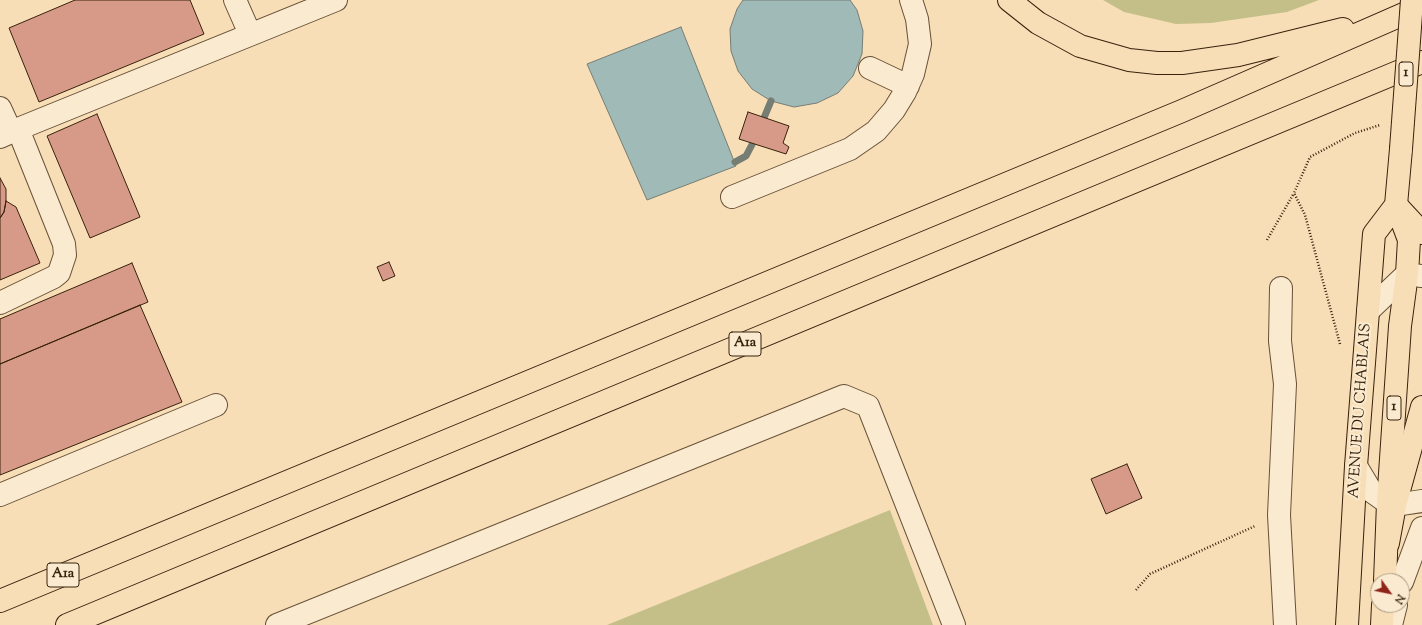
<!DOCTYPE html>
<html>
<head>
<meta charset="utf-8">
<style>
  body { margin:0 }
  #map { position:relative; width:1422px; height:625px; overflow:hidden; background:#f7deb7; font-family:"Sorts Mill Goudy",serif }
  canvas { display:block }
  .north { position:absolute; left:1370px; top:573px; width:40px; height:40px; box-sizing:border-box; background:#faead0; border:1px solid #ac9a82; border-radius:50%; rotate:123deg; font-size:11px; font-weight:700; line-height:16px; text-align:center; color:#38220c }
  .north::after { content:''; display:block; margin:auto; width:14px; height:18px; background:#8f2418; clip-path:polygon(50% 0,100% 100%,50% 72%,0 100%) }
</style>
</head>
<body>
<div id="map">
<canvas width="1422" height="625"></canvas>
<div class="north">N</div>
</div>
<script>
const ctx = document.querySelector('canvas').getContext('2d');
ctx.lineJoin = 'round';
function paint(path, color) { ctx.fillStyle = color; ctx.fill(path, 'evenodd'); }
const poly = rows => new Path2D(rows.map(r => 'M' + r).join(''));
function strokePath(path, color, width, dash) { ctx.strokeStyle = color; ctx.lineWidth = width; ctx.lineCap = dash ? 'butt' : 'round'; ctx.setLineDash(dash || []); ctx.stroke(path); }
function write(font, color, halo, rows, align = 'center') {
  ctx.font = font + ' "Sorts Mill Goudy",serif'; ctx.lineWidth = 4; ctx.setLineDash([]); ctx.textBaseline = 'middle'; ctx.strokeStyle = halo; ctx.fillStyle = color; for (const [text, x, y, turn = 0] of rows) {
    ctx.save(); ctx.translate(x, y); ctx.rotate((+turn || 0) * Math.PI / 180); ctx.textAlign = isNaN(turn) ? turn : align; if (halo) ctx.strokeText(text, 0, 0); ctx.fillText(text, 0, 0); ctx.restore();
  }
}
paint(poly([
  [1103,0,1319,0,1287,12,1211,23,1176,24,1124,12],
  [890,510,933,625,607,625]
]), '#c4bf89');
const water = poly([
  [743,0,850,0,857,10,863,31,862,54,853,76,838,93,817,103,794,107,771,101,752,89,738,71,731,51,730,29,737,9,743,0],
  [681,27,736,166,647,200,587,64,681,27]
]);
paint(water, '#a0bab8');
strokePath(water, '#767d73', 1);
strokePath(poly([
  [761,125,771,101],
  [735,162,746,156,757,135]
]), '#767d73', 7);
const building = poly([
  [75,0,190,0,204,34,39,102,9,28,75,0],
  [748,112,789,126,783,143,789,147,786,154,739,139,748,112],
  [97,114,140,217,90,238,47,136,97,114],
  [0,178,6,189,6,201,4,212,0,218,0,178],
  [6,201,16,207,40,263,0,280,0,218,4,212,6,201],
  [389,262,395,276,383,281,377,267,389,262],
  [132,263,148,302,0,364,0,319,132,263],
  [140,305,182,402,0,475,0,364,140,305],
  [1127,464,1142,498,1106,514,1091,479,1127,464]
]);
paint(building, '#d89a88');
strokePath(building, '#38220c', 1);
const minor = poly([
  [235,0,250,34],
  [870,68,908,86],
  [0,108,11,132],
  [18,129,336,0],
  [0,137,18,129,64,244,65,255,59,273,54,277,0,303],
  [732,197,850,149,876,131,894,110,905,92,913,74,920,44,917,19,911,0],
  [1281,288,1280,341,1285,384,1279,515,1285,625],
  [1368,311,1407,274,1422,276],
  [1356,466,1371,491,1388,503,1395,505,1422,501],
  [0,495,216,405],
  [1402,582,1422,528],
  [277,625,844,396,868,406,954,625],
  [1391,625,1396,605]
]);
const major = poly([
  [1385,581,1388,503,1400,326,1407,274,1409,240,1396,205,1401,149],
  [1347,625,1356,466,1374,234,1396,205],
  [1382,625,1383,605]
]);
const highway = poly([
  [1009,0,1038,23,1080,46,1129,60,1157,63,1182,63,1238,55,1343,29],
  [1396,205,1422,233],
  [1388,543,1395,505,1422,407],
  [0,601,1182,111,1422,6],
  [67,625,1422,62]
]);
strokePath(minor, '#685137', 24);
strokePath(major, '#38220c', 24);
strokePath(highway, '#38220c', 24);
strokePath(poly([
  [1267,240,1294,193],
  [1340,344,1305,215,1294,193,1310,157,1355,133,1380,125],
  [1136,590,1150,574,1255,526]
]), '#38220c', 2.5, [1, 2]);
strokePath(minor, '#faead0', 22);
strokePath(major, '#f7deb7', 22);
strokePath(highway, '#f7deb7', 22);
const majorBridge = poly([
  [1401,149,1412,0]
]);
strokePath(majorBridge, '#38220c', 24, []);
strokePath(majorBridge, '#f7deb7', 22);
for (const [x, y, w] of [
  [1406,74,14],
  [745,344,32],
  [1394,408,14],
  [63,575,32]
]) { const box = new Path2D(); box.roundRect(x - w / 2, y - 12, w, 24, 3); ctx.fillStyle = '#faead0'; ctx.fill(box); strokePath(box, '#38220c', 1); }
write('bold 14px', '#38220c', null, [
  ["1",1406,74],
  ["A1a",745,344],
  ["1",1394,408],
  ["A1a",63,575]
]);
write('15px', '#38220c', '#faead0', [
  ["AVENUE DU CHABLAIS",1361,411,-86]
]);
</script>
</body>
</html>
